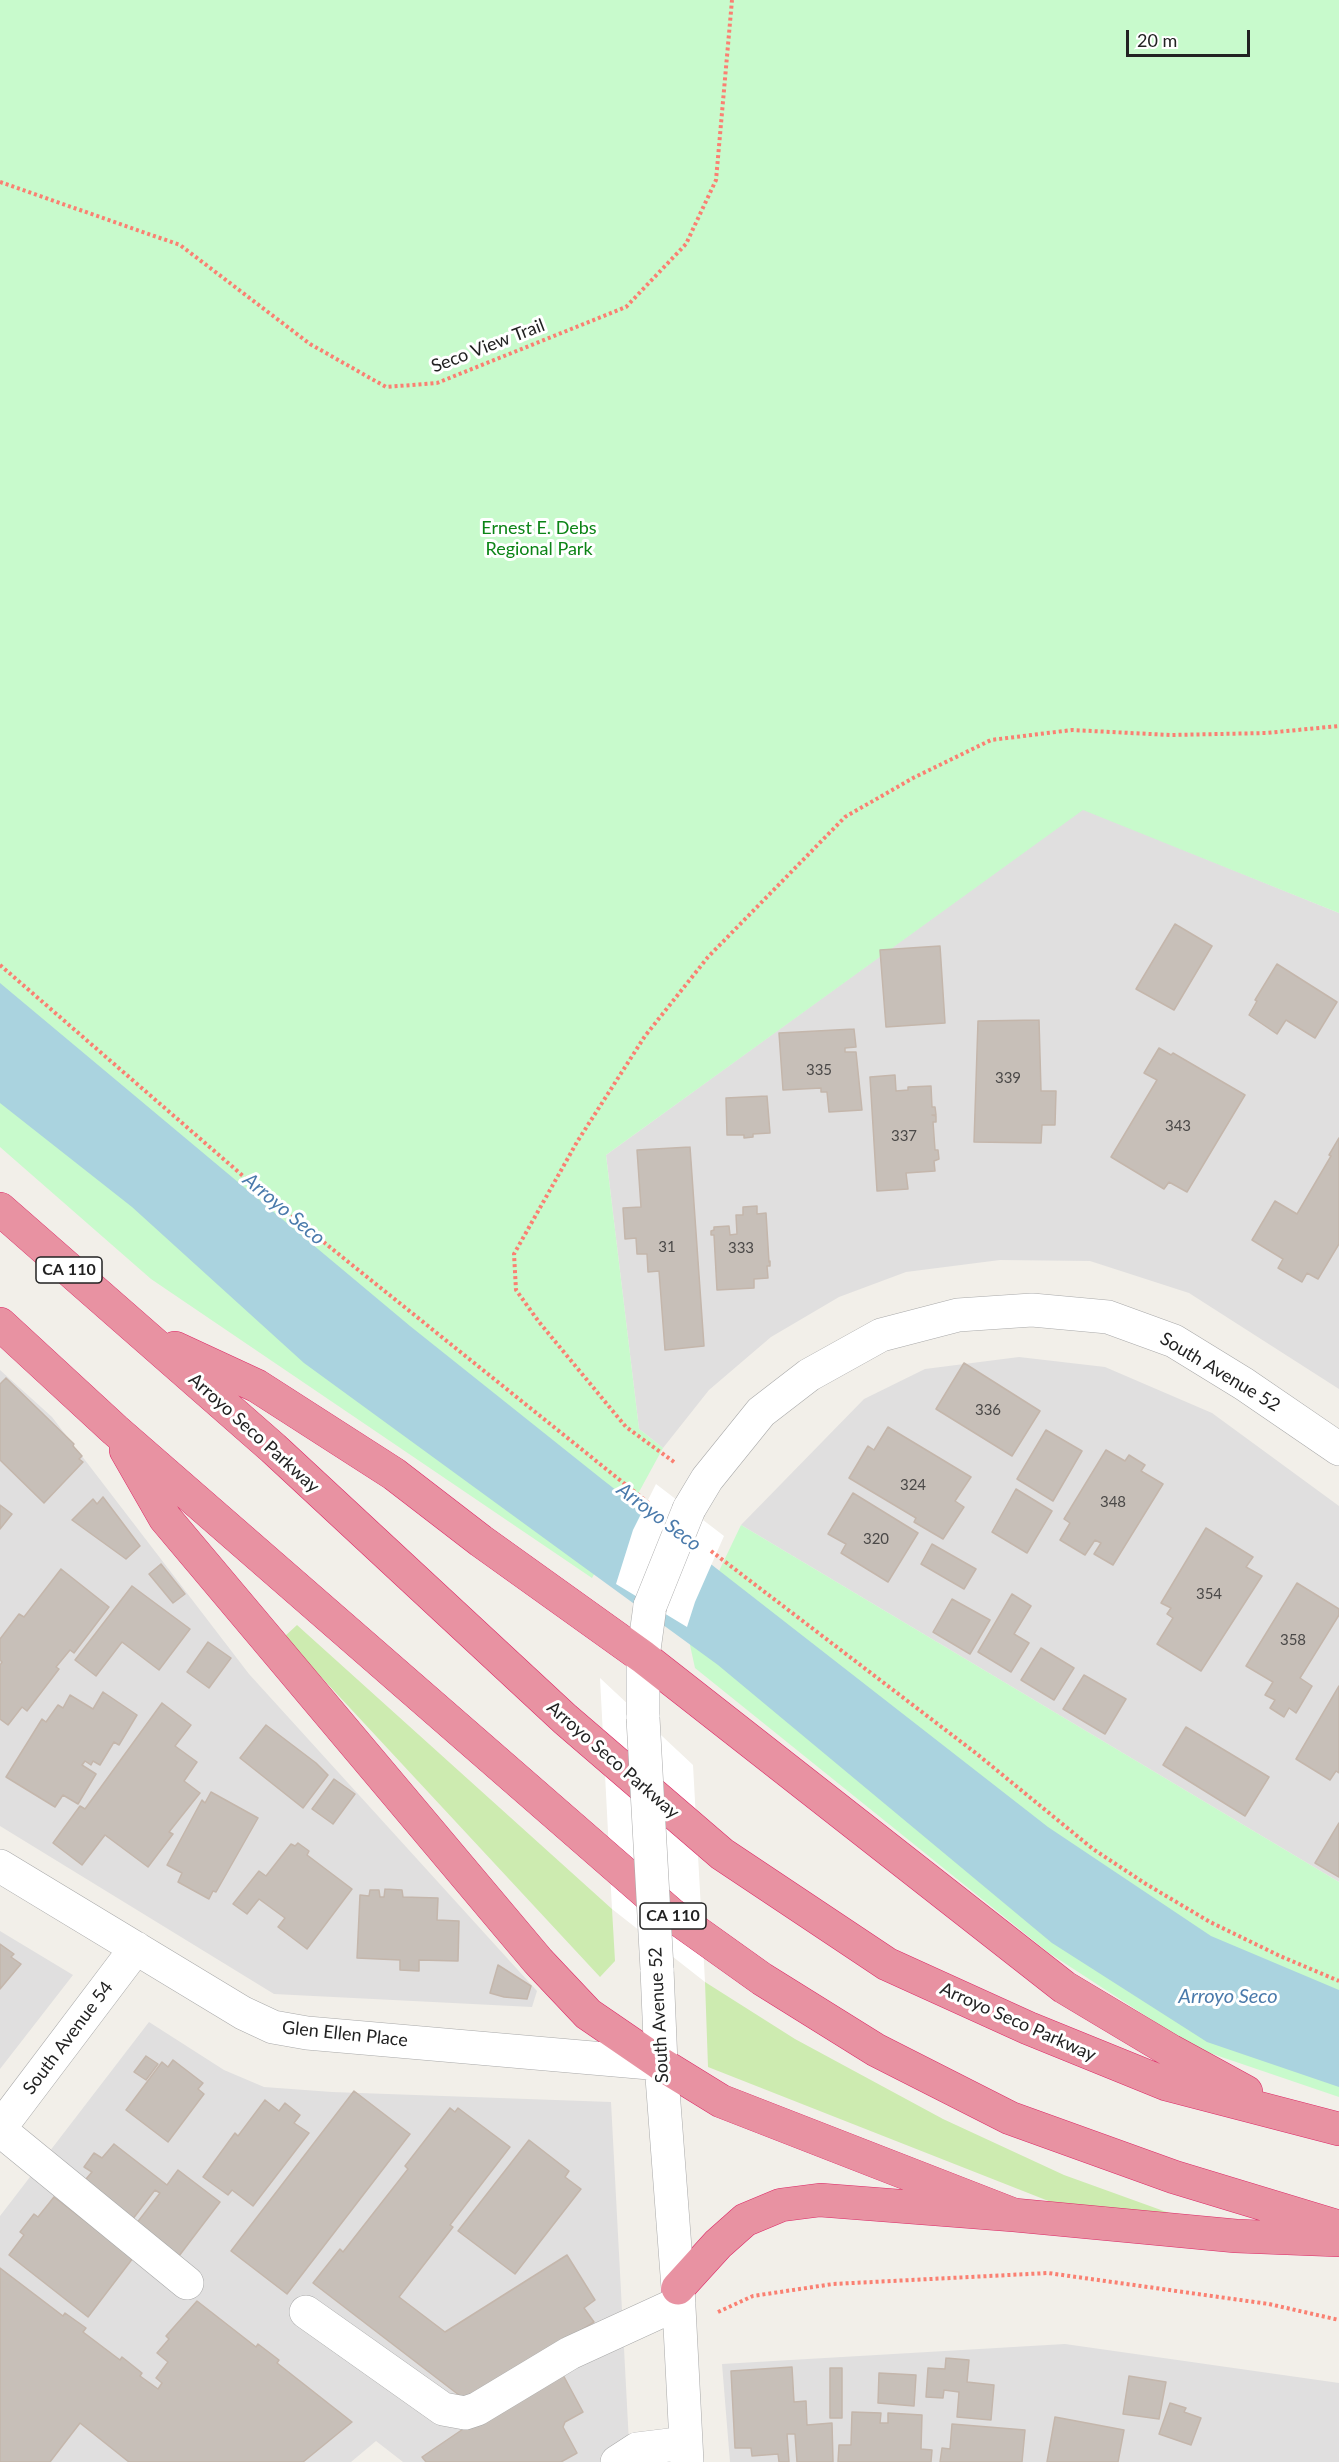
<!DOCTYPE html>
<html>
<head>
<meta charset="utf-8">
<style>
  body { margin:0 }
  #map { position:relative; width:1339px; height:2462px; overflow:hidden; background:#f2efe9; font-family:Lato,sans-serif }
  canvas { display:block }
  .scale { position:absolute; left:1126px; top:30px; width:124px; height:27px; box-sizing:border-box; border:3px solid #222; border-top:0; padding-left:8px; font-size:18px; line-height:21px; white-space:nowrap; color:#222; -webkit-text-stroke:4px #fff; paint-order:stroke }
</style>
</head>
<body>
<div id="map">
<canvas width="1339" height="2462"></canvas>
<div class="scale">20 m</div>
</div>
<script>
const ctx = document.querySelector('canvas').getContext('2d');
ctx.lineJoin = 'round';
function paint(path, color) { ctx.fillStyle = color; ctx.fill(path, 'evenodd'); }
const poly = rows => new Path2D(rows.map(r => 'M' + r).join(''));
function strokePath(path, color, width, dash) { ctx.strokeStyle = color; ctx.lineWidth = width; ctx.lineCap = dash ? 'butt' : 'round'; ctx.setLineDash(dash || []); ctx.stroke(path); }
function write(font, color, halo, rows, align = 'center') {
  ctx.font = font + ' Lato,sans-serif'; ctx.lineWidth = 6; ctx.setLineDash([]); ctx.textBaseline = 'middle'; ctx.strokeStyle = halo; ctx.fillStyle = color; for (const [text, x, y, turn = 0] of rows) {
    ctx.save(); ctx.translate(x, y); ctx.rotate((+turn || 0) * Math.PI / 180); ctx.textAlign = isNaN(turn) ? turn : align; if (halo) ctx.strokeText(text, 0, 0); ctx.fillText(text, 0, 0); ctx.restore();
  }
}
paint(poly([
  [1083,809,1339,913,1339,1389,1189,1293,1090,1261,1000,1260,906,1272,839,1297,771,1337,709,1390,663,1448,639,1429,606,1155],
  [1019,1357,1105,1367,1212,1413,1339,1506,1339,1882,741,1525,864,1399,925,1369],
  [0,1370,52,1417,249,1674,537,1991,532,2007,274,1994,0,1826],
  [0,1931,73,1975,0,2069],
  [149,2022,224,2070,264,2087,332,2092,611,2102,630,2462,403,2462,376,2441,351,2462,0,2462,0,2216],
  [1065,2344,1339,2383,1339,2462,730,2462,722,2364]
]), '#e0dfdf');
paint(poly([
  [297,1625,612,1909,615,1961,600,1977,284,1637],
  [705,1982,795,2039,943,2119,1064,2175,1172,2214,1051,2202,708,2067]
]), '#cdebb0');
paint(poly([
  [0,0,1339,0,1339,913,1083,810,606,1155,639,1429,663,1448,592,1578,151,1279,0,1147],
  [741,1525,1339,1882,1339,2097,1195,2048,1049,1953,695,1668,688,1636]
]), '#c8facc');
paint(poly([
  [0,983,410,1326,603,1480,1048,1827,1211,1936,1339,1990,1339,2087,1207,2042,1052,1943,718,1665,304,1363,132,1207,0,1103]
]), '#aad3df');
paint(poly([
  [656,1484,724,1536,695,1602,687,1627,616,1584,633,1530],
  [600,1678,693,1765,705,1982,612,1909]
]), '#fff');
const building = poly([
  [1175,924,1212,946,1174,1010,1136,989,1175,924],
  [940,946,945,1023,886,1027,880,950,940,946],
  [1277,964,1337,1002,1315,1038,1286,1020,1277,1034,1249,1015,1257,1001,1255,1000,1277,964],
  [1039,1020,1041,1091,1056,1091,1055,1125,1042,1125,1041,1143,974,1142,978,1021,1039,1020],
  [854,1029,856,1047,845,1048,845,1052,856,1052,862,1110,829,1112,827,1092,821,1092,821,1088,783,1090,779,1033,854,1029],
  [1159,1048,1171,1055,1173,1053,1245,1095,1187,1192,1169,1182,1164,1189,1111,1157,1157,1080,1144,1073,1159,1048],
  [895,1075,896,1091,908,1090,908,1087,931,1086,932,1107,935,1107,936,1115,932,1115,936,1116,936,1122,933,1122,935,1150,938,1150,939,1159,934,1161,935,1171,906,1173,908,1189,877,1191,870,1077,895,1075],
  [767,1096,770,1133,753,1134,753,1137,744,1138,744,1135,727,1135,726,1098,767,1096],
  [1339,1138,1339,1244,1318,1279,1307,1273,1302,1282,1278,1268,1283,1259,1252,1240,1275,1201,1297,1214,1331,1156,1329,1155,1339,1138],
  [690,1147,704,1346,665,1350,659,1271,648,1272,647,1254,637,1254,636,1238,625,1239,623,1208,641,1207,637,1150,690,1147],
  [757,1206,757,1214,766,1213,769,1262,770,1261,770,1266,767,1266,768,1278,754,1279,754,1288,717,1290,714,1235,711,1235,711,1231,714,1230,714,1227,729,1226,730,1235,737,1234,736,1215,743,1215,743,1207,757,1206],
  [964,1363,1040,1411,1012,1456,936,1409,964,1363],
  [6,1378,74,1444,73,1446,82,1456,79,1459,83,1462,44,1503,0,1460,0,1384,6,1378],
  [888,1427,971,1477,955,1501,964,1507,943,1539,914,1522,916,1518,849,1478,868,1446,874,1450,888,1427],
  [1046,1430,1082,1451,1053,1501,1017,1479,1046,1430],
  [1106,1450,1125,1461,1129,1455,1145,1465,1141,1471,1163,1484,1113,1565,1094,1554,1101,1543,1095,1540,1085,1555,1060,1540,1070,1523,1064,1519,1106,1450],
  [1016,1489,1052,1511,1027,1553,992,1532,1016,1489],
  [853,1493,918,1533,888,1582,841,1553,846,1544,828,1534,853,1493],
  [103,1497,140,1546,126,1559,72,1520,93,1499,97,1504,103,1497],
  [0,1505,12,1514,0,1529,0,1505],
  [1206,1528,1253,1557,1246,1567,1262,1576,1201,1671,1157,1644,1173,1618,1167,1614,1171,1608,1161,1603,1206,1528],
  [932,1544,976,1569,964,1589,921,1564,932,1544],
  [161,1564,185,1594,173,1603,149,1574,161,1564],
  [61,1569,109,1607,74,1653,70,1650,56,1667,59,1669,27,1711,22,1707,8,1725,0,1719,0,1665,2,1662,0,1660,0,1639,19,1614,24,1617,61,1569],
  [1297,1583,1339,1609,1339,1615,1300,1678,1312,1686,1296,1713,1289,1708,1284,1717,1270,1708,1275,1700,1265,1695,1273,1682,1246,1666,1297,1583],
  [132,1586,190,1629,159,1670,122,1642,96,1676,75,1660,132,1586],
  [1012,1594,1031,1606,1014,1634,1029,1643,1011,1672,978,1652,1012,1594],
  [952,1599,990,1620,970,1654,933,1632,952,1599],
  [208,1642,231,1658,209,1688,187,1672,208,1642],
  [1041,1648,1074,1668,1054,1700,1021,1680,1041,1648],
  [1084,1675,1126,1699,1105,1734,1063,1709,1084,1675],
  [1339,1686,1339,1773,1336,1771,1330,1780,1296,1759,1339,1686],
  [103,1692,137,1715,119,1745,114,1742,100,1765,93,1761,91,1765,85,1761,82,1765,96,1774,78,1804,63,1795,55,1807,6,1777,42,1719,46,1722,58,1705,63,1708,70,1695,93,1709,103,1692],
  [162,1703,191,1725,175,1746,197,1762,184,1781,200,1793,169,1832,173,1834,148,1867,105,1835,82,1865,53,1843,80,1806,85,1809,162,1703],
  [266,1725,316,1763,328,1775,303,1808,240,1758,266,1725],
  [1186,1727,1269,1777,1245,1816,1163,1765,1186,1727],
  [334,1779,355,1794,333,1824,312,1809,334,1779],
  [211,1792,258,1818,216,1892,213,1891,209,1899,178,1882,182,1873,167,1865,202,1800,205,1803,211,1792],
  [1339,1823,1339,1877,1315,1863,1339,1823],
  [298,1843,309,1851,307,1855,352,1889,307,1949,278,1927,285,1918,259,1899,247,1914,233,1904,259,1871,266,1876,291,1844,295,1846,298,1843],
  [385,1889,402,1890,403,1897,438,1898,437,1920,459,1921,458,1961,419,1960,419,1971,400,1970,400,1960,357,1958,360,1895,369,1896,370,1890,379,1890,380,1897,384,1897,385,1889],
  [0,1944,14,1954,11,1957,21,1964,0,1989,0,1944],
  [498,1965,531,1986,527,1999,504,1997,490,1993,498,1965],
  [146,2056,158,2064,146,2080,134,2072,146,2056],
  [173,2060,203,2083,198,2089,204,2094,168,2142,126,2110,162,2062,168,2067,173,2060],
  [354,2091,410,2134,287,2294,231,2251,354,2091],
  [265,2100,279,2111,285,2103,300,2115,294,2123,309,2133,253,2206,232,2190,228,2195,203,2177,235,2133,238,2136,265,2100],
  [450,2108,455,2112,458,2108,510,2147,450,2225,453,2227,399,2297,445,2332,567,2255,595,2300,584,2308,594,2322,468,2402,313,2283,340,2249,343,2252,408,2169,405,2166,450,2108],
  [529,2140,569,2171,565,2177,581,2189,515,2274,458,2231,529,2140],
  [114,2144,167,2185,178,2170,220,2202,179,2256,136,2224,160,2193,155,2190,129,2224,80,2186,92,2172,84,2167,94,2153,102,2158,114,2144],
  [54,2197,133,2258,88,2317,9,2255,24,2235,20,2232,34,2214,38,2217,54,2197],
  [0,2268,63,2316,65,2313,86,2328,83,2332,120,2360,122,2357,142,2373,140,2376,158,2389,162,2383,156,2378,168,2362,157,2353,169,2339,166,2336,197,2301,256,2347,258,2344,279,2360,277,2363,352,2422,303,2462,129,2462,80,2423,50,2462,0,2462,0,2268],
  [946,2358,969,2360,967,2382,994,2385,991,2420,957,2417,959,2392,944,2390,943,2398,926,2397,928,2368,945,2369,946,2358],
  [792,2367,794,2402,806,2401,807,2425,832,2423,833,2462,797,2462,795,2434,787,2434,789,2462,779,2462,778,2454,752,2456,751,2448,735,2448,731,2371,792,2367],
  [830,2368,842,2368,842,2418,830,2418,830,2368],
  [562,2373,583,2412,565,2422,563,2427,577,2453,561,2462,426,2462,422,2457,491,2410,562,2373],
  [879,2373,916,2375,914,2406,878,2403,879,2373],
  [1129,2376,1166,2382,1159,2419,1123,2414,1129,2376],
  [1170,2403,1186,2408,1184,2412,1201,2418,1191,2445,1159,2434,1170,2403],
  [852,2412,881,2413,880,2423,888,2423,888,2413,922,2415,921,2449,932,2450,931,2462,838,2462,839,2445,851,2445,852,2412],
  [1055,2417,1124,2430,1118,2462,1047,2462,1055,2417],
  [952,2424,1025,2430,1022,2462,940,2462,942,2448,950,2449,952,2424]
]);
paint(building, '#c7bfb8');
strokePath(building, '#c4b6ab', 1.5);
const minor = poly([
  [689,1509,707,1479,761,1412,809,1375,881,1335,958,1315,1032,1310,1108,1317,1174,1341,1244,1384,1339,1449],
  [643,1718,643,1657,650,1606],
  [0,1866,243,2013,273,2027,307,2033,661,2064],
  [657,1969,661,2064,678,2288,687,2462],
  [0,2128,136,1948],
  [0,2130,187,2283],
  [306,2312,443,2409,465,2413,477,2409,570,2353,679,2303],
  [617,2462,637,2449,686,2443]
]);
const highway = poly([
  [0,1209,273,1448,565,1719,722,1854,887,1964,1028,2028,1166,2084,1339,2129],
  [0,1324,115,1430,671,1914,762,1979,876,2050,1010,2118,1174,2177,1339,2227],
  [175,1348,257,1386,394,1474,481,1541,643,1657,1064,1987,1171,2051,1246,2092],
  [126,1450,165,1518,538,1961,588,2014,661,2064,721,2101,1014,2215],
  [678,2288,718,2244,745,2220,781,2205,820,2200,1014,2215,1236,2236,1339,2240]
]);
strokePath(minor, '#a9a9a9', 34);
strokePath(highway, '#dc2a67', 34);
strokePath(poly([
  [0,182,180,245,310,344,386,387,437,383,626,307,686,244,716,180,732,0],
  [0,965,265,1195,651,1505],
  [674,1462,626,1427,539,1322,516,1290,514,1254,577,1142,645,1036,708,957,845,817,913,778,991,740,1072,730,1170,735,1266,733,1339,726],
  [711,1551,977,1754,1093,1849,1146,1884,1210,1922,1280,1956,1339,1981],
  [718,2312,753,2296,833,2284,1048,2273,1269,2304,1339,2320]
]), '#fa8072', 4, [3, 3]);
strokePath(minor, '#fff', 33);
strokePath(highway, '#e892a2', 33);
const minorBridge = poly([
  [650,1606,689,1509],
  [643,1718,657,1969]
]);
strokePath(minorBridge, '#a9a9a9', 34, []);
strokePath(minorBridge, '#fff', 33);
write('15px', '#4b4948', null, [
  ["335",819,1070],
  ["339",1008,1078],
  ["343",1178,1126],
  ["337",904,1136],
  ["31",667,1247],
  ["333",741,1248],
  ["336",988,1410],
  ["324",913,1485],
  ["348",1113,1502],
  ["320",876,1539],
  ["354",1209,1594],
  ["358",1293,1640]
]);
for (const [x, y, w] of [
  [69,1270,66],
  [673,1916,66]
]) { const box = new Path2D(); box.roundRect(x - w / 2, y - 13, w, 26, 4.5); ctx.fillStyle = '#fff'; ctx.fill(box); strokePath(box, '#222', 1.5); }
write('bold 16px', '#222', null, [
  ["CA 110",69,1270],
  ["CA 110",673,1916]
]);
write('18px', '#222', '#fff', [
  ["Seco View Trail",488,346,-21],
  ["South Avenue 52",1220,1372,31],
  ["Arroyo Seco Parkway",254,1433,42],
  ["Arroyo Seco Parkway",613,1760,41],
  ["South Avenue 52",659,2015,-93],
  ["Arroyo Seco Parkway",1018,2022,24],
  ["Glen Ellen Place",345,2034,6],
  ["South Avenue 54",68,2038,-53]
]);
write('18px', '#0c8416', '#fff', [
  ["Ernest E. Debs",539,528],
  ["Regional Park",539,549]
]);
write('italic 20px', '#4a7aab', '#fff', [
  ["Arroyo Seco",284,1209,40],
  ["Arroyo Seco",659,1517,37],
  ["Arroyo Seco",1228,1997]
]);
</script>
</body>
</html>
